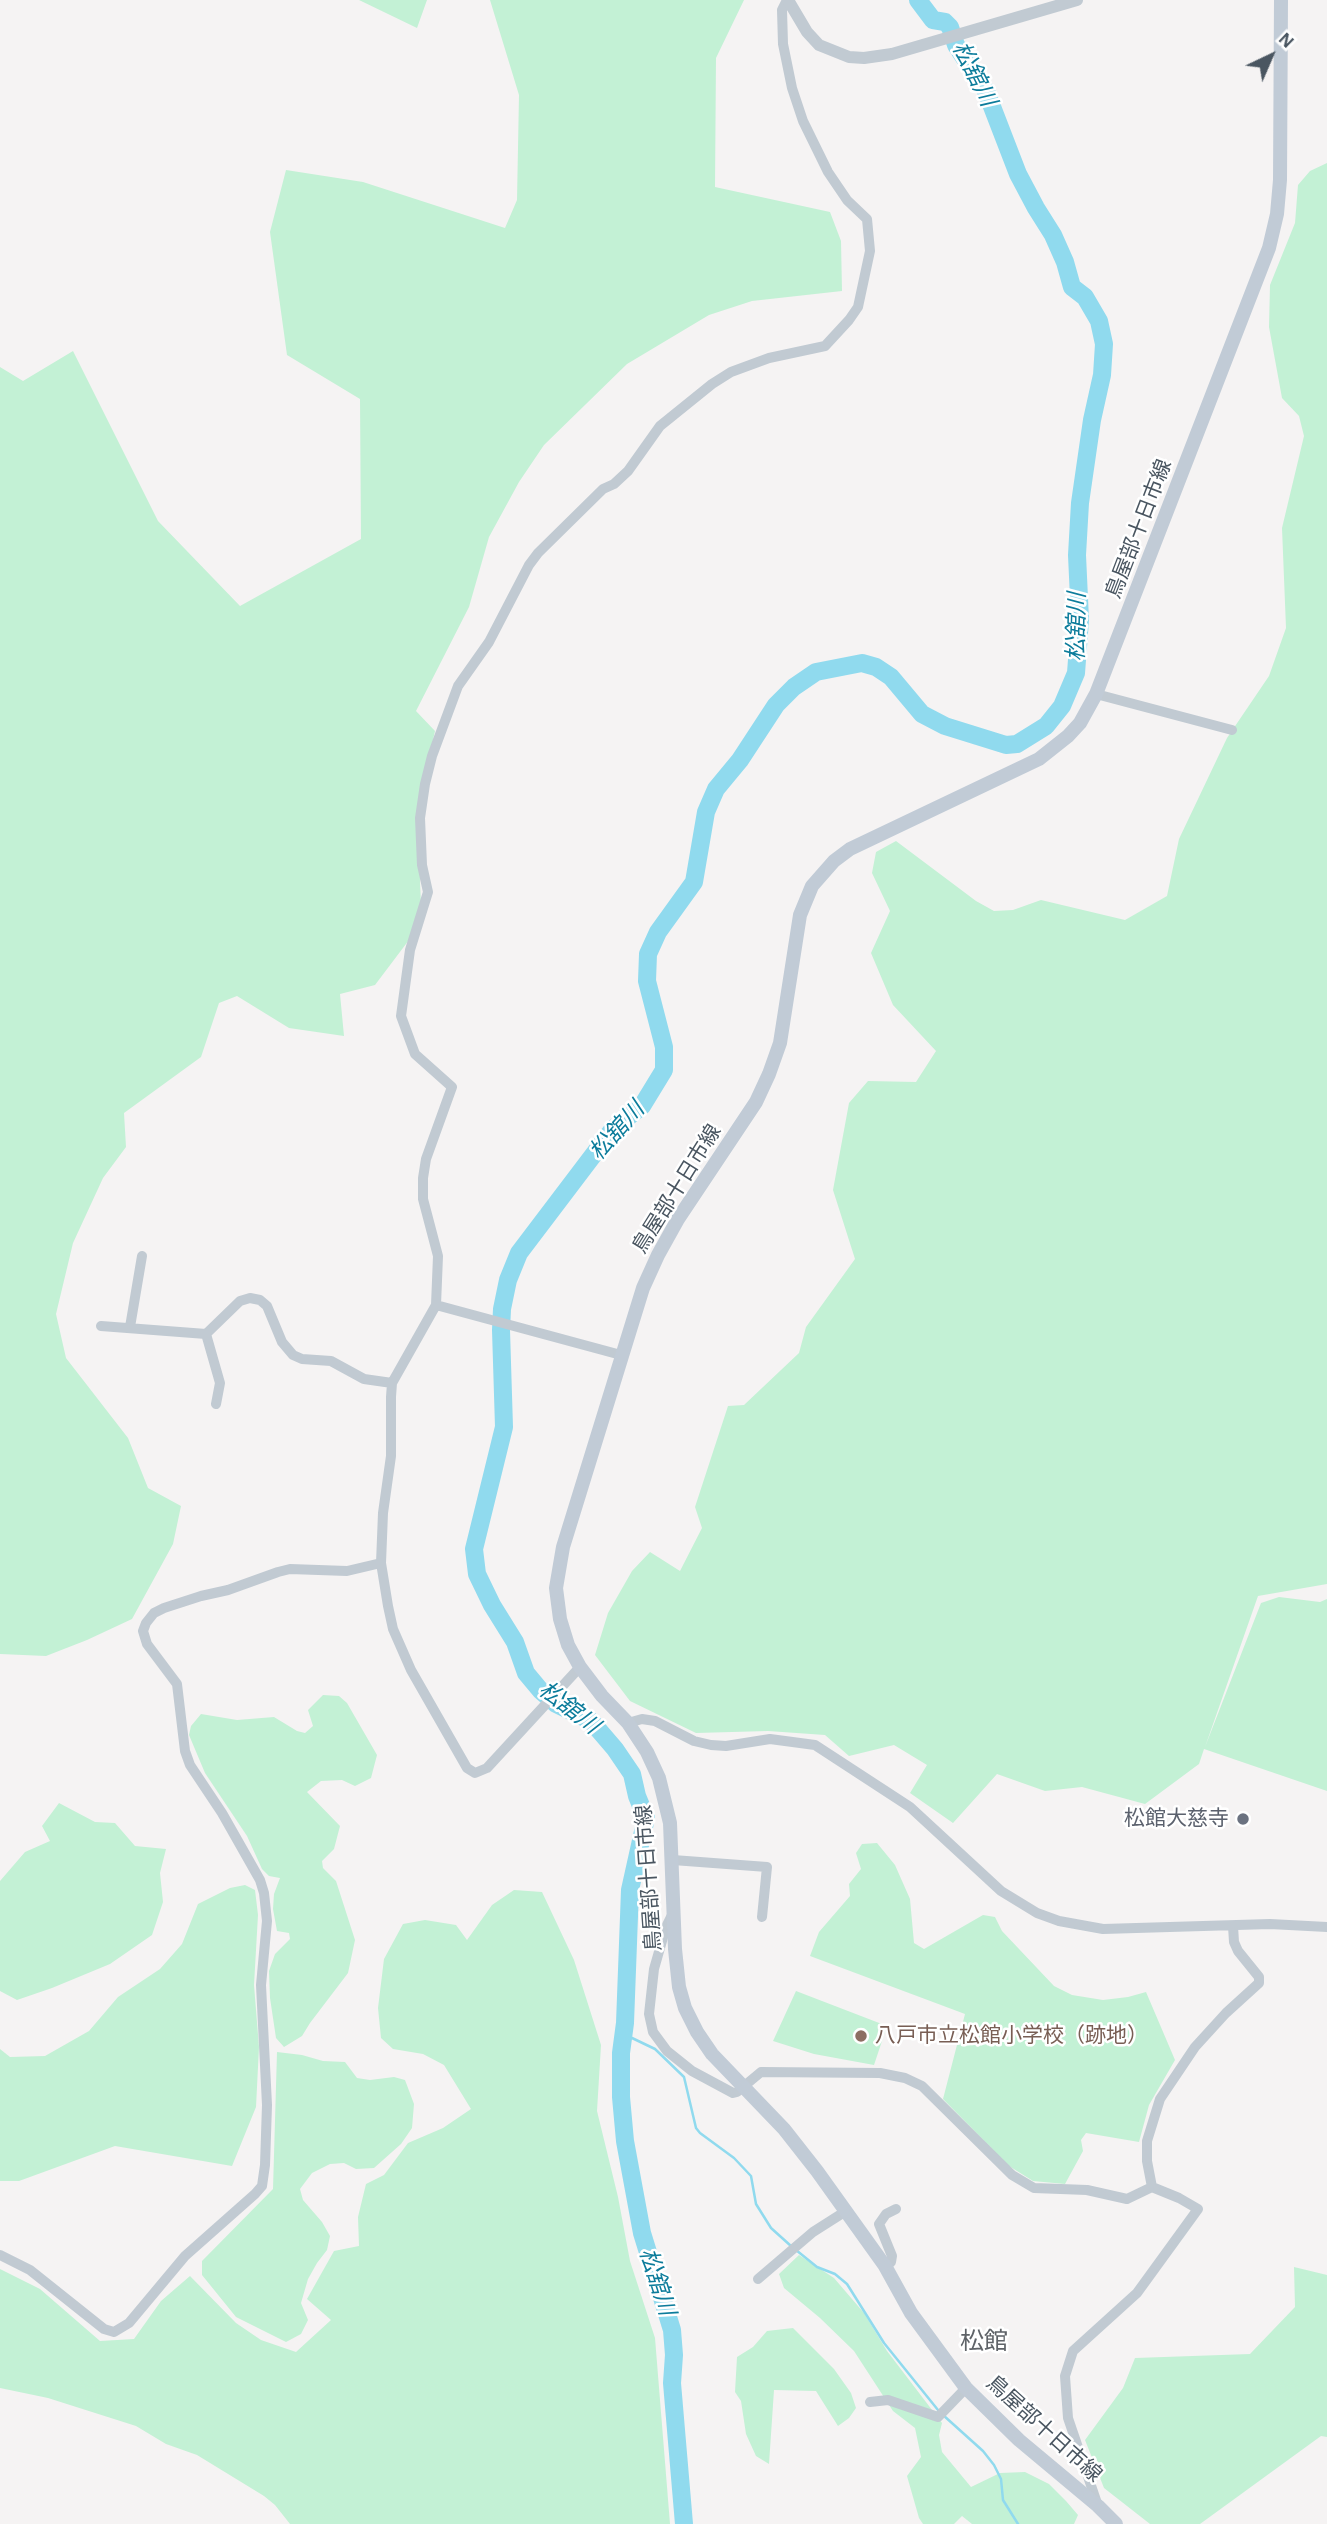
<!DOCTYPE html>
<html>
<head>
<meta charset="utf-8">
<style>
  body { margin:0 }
  #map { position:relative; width:1327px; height:2524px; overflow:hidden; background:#f5f3f3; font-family:"Alegreya Sans",sans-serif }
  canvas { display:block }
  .north { position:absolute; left:1236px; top:21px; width:70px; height:70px; -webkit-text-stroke:5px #fff; paint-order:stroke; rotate:44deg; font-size:19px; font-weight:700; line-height:28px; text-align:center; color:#4a5661 }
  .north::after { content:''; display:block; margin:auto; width:24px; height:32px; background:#4a5661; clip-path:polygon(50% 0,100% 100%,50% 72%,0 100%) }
</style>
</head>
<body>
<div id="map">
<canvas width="1327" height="2524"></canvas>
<div class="north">N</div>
</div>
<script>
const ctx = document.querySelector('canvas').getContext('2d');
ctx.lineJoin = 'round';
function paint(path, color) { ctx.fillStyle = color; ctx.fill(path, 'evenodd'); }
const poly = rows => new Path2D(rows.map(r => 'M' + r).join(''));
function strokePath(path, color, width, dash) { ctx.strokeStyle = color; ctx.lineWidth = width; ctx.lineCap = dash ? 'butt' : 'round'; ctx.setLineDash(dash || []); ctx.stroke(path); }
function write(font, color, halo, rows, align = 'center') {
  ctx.font = font + ' "Alegreya Sans","Noto Sans JP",sans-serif'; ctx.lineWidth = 5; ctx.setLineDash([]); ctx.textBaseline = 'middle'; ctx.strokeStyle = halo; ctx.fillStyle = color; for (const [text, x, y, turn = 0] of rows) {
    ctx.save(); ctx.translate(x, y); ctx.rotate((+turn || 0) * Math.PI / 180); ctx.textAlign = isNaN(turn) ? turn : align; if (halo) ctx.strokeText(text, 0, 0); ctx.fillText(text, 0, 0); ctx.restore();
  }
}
paint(poly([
  [359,0,427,0,417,28],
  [490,0,744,0,716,58,715,187,830,212,841,241,842,291,752,301,709,315,627,364,544,445,519,482,489,537,469,607,416,711,435,731,427,767,420,882,421,904,412,936,375,985,340,994,344,1036,289,1028,237,996,219,1003,201,1057,124,1113,126,1147,103,1178,73,1243,56,1314,66,1358,128,1438,148,1488,181,1506,173,1544,132,1619,87,1640,46,1656,0,1654,0,367,23,381,73,351,158,521,240,606,361,539,360,399,287,355,270,232,286,170,363,182,505,228,517,200,519,95],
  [1327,163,1327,1584,1258,1596,1205,1747,1261,1603,1279,1597,1320,1602,1327,1599,1327,1791,1204,1749,1199,1764,1145,1804,1082,1787,1045,1791,997,1774,953,1823,910,1793,927,1765,894,1745,849,1756,825,1735,768,1731,696,1733,630,1701,595,1655,608,1613,632,1571,650,1552,680,1571,702,1528,695,1507,728,1406,744,1405,799,1353,806,1327,855,1259,833,1190,849,1103,868,1081,916,1082,936,1051,893,1005,871,953,890,911,872,873,876,852,896,841,976,901,994,911,1013,910,1041,900,1125,920,1167,896,1179,839,1227,738,1269,676,1286,628,1282,528,1304,436,1299,416,1282,398,1269,327,1270,285,1295,223,1298,185,1310,171],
  [323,1695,339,1696,347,1703,377,1755,371,1778,355,1786,342,1780,321,1781,307,1792,340,1826,334,1849,322,1861,323,1868,336,1881,355,1940,348,1973,310,2023,302,2036,284,2047,276,2038,270,1998,269,1971,275,1954,290,1939,289,1933,277,1931,273,1909,274,1894,280,1878,269,1876,262,1869,247,1836,205,1773,189,1735,191,1726,201,1714,237,1720,274,1717,297,1731,305,1733,313,1726,308,1710],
  [59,1803,95,1822,115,1823,135,1846,166,1849,160,1873,163,1902,152,1935,110,1964,52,1988,17,2000,0,1991,0,1881,25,1852,50,1841,42,1826],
  [877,1843,895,1865,910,1899,914,1943,924,1949,983,1915,995,1917,1002,1931,1054,1986,1072,1995,1103,2000,1128,1997,1146,1992,1175,2060,1149,2105,1139,2142,1086,2133,1081,2140,1083,2151,1065,2184,1033,2181,1009,2166,943,2099,965,2014,810,1956,819,1932,850,1896,849,1884,861,1869,856,1853,862,1844],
  [245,1885,255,1890,258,1915,254,1985,259,2047,256,2107,232,2166,115,2146,19,2181,0,2181,0,2049,10,2057,45,2056,89,2031,118,1997,160,1969,182,1944,198,1904,230,1888],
  [514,1890,542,1892,574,1960,601,2045,597,2111,618,2197,630,2261,655,2338,670,2524,290,2524,275,2505,264,2496,197,2455,166,2444,136,2426,48,2398,0,2388,0,2269,40,2289,100,2341,134,2339,161,2301,190,2276,236,2323,261,2340,296,2352,331,2320,307,2299,334,2251,359,2246,358,2217,366,2184,384,2175,408,2143,443,2128,471,2109,444,2065,423,2054,393,2049,381,2038,378,2008,384,1959,403,1924,425,1920,456,1925,467,1940,492,1905],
  [796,1991,887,2026,874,2065,814,2054,773,2041],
  [277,2052,302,2055,323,2061,345,2062,357,2078,370,2080,394,2077,405,2080,414,2104,412,2128,401,2144,374,2168,356,2169,344,2163,330,2164,312,2173,300,2189,303,2200,322,2222,330,2236,327,2250,317,2263,308,2279,301,2303,308,2320,301,2334,286,2342,236,2317,202,2275,202,2261,273,2189],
  [799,2255,834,2278,864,2313,887,2351,942,2423,939,2435,942,2452,971,2487,1000,2473,1025,2472,1049,2484,1066,2501,1078,2515,1074,2524,972,2524,962,2516,954,2524,923,2524,919,2518,907,2476,921,2457,915,2428,893,2411,854,2351,820,2318,784,2288,779,2274],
  [1294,2267,1327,2275,1327,2437,1321,2436,1200,2524,1150,2524,1104,2488,1085,2440,1123,2388,1135,2358,1250,2354,1295,2307],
  [793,2328,834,2369,851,2393,856,2408,849,2418,838,2426,816,2391,774,2390,769,2464,756,2456,746,2434,741,2401,735,2392,737,2357,753,2347,767,2331]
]), '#c3f1d5');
strokePath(poly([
  [623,2039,632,2038,655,2049,684,2077,696,2128,700,2133,734,2158,751,2176,756,2204,771,2228,791,2246],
  [796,2250,817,2267,835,2274,847,2284,884,2343,938,2410],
  [943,2415,983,2451,994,2465,1001,2479,1003,2500,1018,2524]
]), '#90daee', 2.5);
strokePath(poly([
  [684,2524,672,2383,674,2355,672,2330,642,2233,625,2141,621,2097,621,2053,625,2023,630,1890,646,1818,637,1796,632,1774,615,1749,591,1721,556,1704,541,1691,526,1673,515,1642,492,1605,477,1574,474,1549,504,1427,501,1330,502,1309,508,1280,519,1253,613,1129,642,1106,664,1070,664,1047,647,981,648,954,658,932,694,882,706,812,716,789,740,760,776,705,794,687,816,672,862,663,876,667,891,677,922,714,945,726,1006,745,1017,744,1046,726,1062,706,1076,673,1080,620,1077,555,1080,503,1092,420,1102,375,1104,344,1099,321,1085,297,1072,287,1065,262,1053,235,1036,208,1018,174,986,91,956,45,950,27,945,22,933,20,918,0]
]), '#90daee', 18);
strokePath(poly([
  [1096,694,1232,730],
  [436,1305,621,1355],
  [101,1326,206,1334,240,1301,250,1298,260,1300,267,1306,282,1342,293,1355,302,1359,331,1361,364,1379,392,1383],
  [130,1327,142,1256],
  [206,1334,220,1383,216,1404],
  [580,1667,487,1768,475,1773,467,1768,411,1670,393,1629,388,1606,381,1563,383,1513,391,1456,391,1397,392,1383,436,1305,438,1256,423,1199,423,1178,426,1159,452,1087,415,1054,401,1016,410,950,428,892,422,865,420,818,425,784,432,756,458,686,489,642,529,565,538,553,603,489,614,484,628,471,660,426,712,384,731,372,769,358,825,346,849,320,858,307,870,251,867,219,847,200,828,172,803,121,792,88,783,44,782,10,787,0],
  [628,1723,642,1719,655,1721,694,1741,711,1745,726,1746,770,1739,815,1745,910,1807,1001,1891,1037,1913,1059,1921,1103,1929,1270,1924,1327,1927],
  [673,1860,767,1867,762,1917],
  [673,1913,666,1927,654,1969,649,2014,653,2032,667,2051,692,2071,733,2093,737,2092,761,2072,880,2073,905,2078,922,2086,1012,2175,1034,2188,1087,2190,1127,2199,1152,2187,1179,2198,1198,2209,1137,2293,1073,2351,1065,2376,1068,2418,1098,2506],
  [1152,2187,1147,2161,1147,2141,1160,2099,1195,2047,1226,2013,1259,1983,1259,1977,1238,1951,1234,1942,1233,1926],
  [0,2255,30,2270,104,2329,114,2332,129,2323,185,2256,255,2194,262,2186,265,2165,267,2105,261,1985,267,1921,264,1893,260,1880,222,1813,190,1765,185,1751,177,1684,147,1644,143,1631,146,1623,154,1613,164,1608,201,1596,228,1590,278,1572,290,1569,347,1571,381,1563],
  [885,2266,891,2262,892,2256,879,2224,886,2214,896,2209],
  [758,2279,813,2232,846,2211],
  [870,2402,888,2400,938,2417,966,2388]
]), '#c1cad2', 10);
strokePath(poly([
  [788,0,807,32,819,45,849,57,864,58,892,54,1077,0]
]), '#c1cad2', 12);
strokePath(poly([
  [1116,2524,1098,2506,1019,2440,966,2388,911,2313,885,2266,817,2171,784,2129,712,2054,697,2032,685,2008,679,1987,675,1949,670,1823,659,1778,647,1752,628,1723,602,1696,580,1667,568,1645,560,1619,556,1588,563,1547,643,1288,658,1255,678,1219,756,1102,769,1074,780,1043,800,915,812,886,834,861,850,849,1039,759,1068,736,1080,723,1096,694,1269,248,1277,214,1280,180,1281,0]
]), '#c1cbd6', 14);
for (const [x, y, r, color] of [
  [1243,1819,7,"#6b7280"],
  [861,2036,7,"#8d6e63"]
]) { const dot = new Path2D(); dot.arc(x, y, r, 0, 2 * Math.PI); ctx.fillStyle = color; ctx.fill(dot); strokePath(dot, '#fff', 2.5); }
write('21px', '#4a5661', '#fff', [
  ["鳥屋部十日市線",1139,529,-69],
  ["鳥屋部十日市線",677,1189,-58],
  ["鳥屋部十日市線",649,1878,-94],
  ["鳥屋部十日市線",1044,2429,42]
]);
write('21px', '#5b616d', '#fff', [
  ["松館大慈寺",1229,1819]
], 'right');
write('21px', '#785e54', '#fff', [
  ["八戸市立松館小学校（跡地）",875,2036]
], 'left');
write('italic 23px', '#0c7c9b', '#fff', [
  ["松舘川",974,74,63],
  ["松舘川",1077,627,-89],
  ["松舘川",617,1131,-48],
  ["松舘川",569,1708,38],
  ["松舘川",657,2282,72]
]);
write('24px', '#5f6368', '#fff', [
  ["松館",984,2342]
]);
</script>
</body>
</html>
